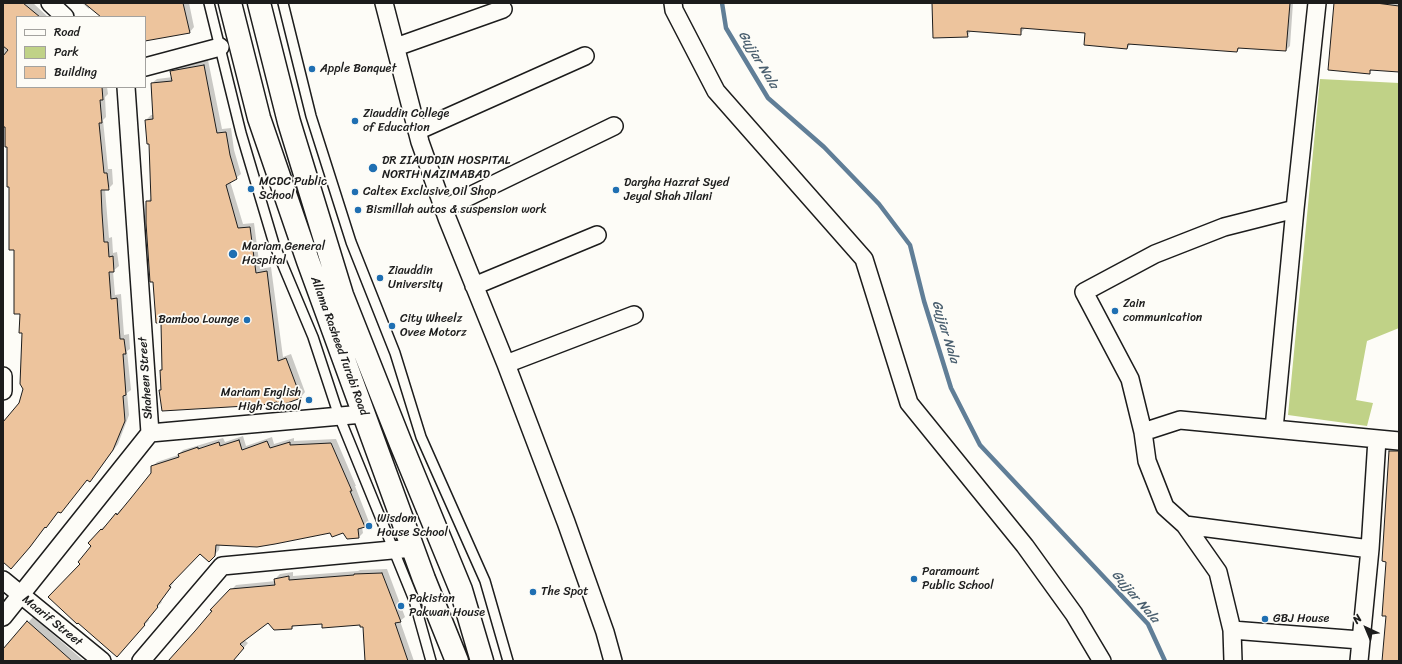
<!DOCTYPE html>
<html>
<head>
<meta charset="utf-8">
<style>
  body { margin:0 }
  #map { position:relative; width:1402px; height:664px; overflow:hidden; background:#fdfcf7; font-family:Sriracha,sans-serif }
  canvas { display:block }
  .frame { position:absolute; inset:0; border:4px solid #1c1c1c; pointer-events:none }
  .legend { position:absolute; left:16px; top:16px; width:130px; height:72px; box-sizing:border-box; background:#fdfcf7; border:1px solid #a3a29f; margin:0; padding:5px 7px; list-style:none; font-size:12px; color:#1c1c1c }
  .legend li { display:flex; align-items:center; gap:8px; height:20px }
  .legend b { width:20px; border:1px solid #a3a29f }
  .north { position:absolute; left:1346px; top:608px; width:40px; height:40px; -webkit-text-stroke:3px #fdfcf7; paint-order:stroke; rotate:316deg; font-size:11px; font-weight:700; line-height:16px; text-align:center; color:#1c1c1c }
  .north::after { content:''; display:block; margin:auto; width:14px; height:18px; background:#1c1c1c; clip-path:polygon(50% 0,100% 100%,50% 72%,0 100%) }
</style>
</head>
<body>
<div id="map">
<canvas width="1402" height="664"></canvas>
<div class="frame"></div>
<ul class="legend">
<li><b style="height:5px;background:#fdfcf7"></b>Road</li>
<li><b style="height:11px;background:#c0d287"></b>Park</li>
<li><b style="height:11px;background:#edc49d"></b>Building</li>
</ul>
<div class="north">N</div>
</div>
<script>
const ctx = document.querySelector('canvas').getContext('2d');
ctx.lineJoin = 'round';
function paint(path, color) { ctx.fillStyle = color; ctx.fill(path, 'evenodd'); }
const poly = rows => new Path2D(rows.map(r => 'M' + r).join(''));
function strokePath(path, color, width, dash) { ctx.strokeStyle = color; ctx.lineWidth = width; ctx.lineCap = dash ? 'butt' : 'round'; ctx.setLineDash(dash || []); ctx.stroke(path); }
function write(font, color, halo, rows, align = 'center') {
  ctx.font = font + ' Sriracha,sans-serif'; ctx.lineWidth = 3.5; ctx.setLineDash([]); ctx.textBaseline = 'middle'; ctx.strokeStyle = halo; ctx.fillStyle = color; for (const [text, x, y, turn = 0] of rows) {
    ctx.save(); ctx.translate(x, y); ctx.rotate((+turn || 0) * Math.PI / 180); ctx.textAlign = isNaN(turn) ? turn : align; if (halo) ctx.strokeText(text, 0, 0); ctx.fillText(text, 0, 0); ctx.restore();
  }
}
paint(poly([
  [1320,79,1399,83,1399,328,1367,341,1356,400,1373,403,1367,426,1288,415]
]), '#c0d287');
paint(poly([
  [3,3,33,3,48,17,17,17,17,87,107,87,108,94,105,97,106,117,103,120,108,169,112,169,113,184,108,189,105,189,109,238,112,237,113,253,117,252,119,266,113,271,115,295,121,294,124,335,129,334,130,349,127,351,131,390,127,393,129,415,118,444,94,476,90,481,88,479,65,507,59,511,15,563,3,561,3,422,20,403,24,389,23,332,15,249,6,126,3,126],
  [82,3,189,3,194,27,190,32,145,40,145,17,102,17,90,7,89,9],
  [933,3,1293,3,1290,46,1286,50,1241,47,1237,51,1131,44,1127,48,1086,32,1025,28,1020,34,972,30,967,36],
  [1335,3,1399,3,1399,71,1373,69,1369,73],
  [208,60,222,129,231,128,234,150,241,174,236,178,230,181,243,224,254,223,260,269,271,267,283,357,291,354,305,392,301,397,247,405,160,390,162,389,161,371,163,369,162,321,147,202,152,197,150,143,146,120,151,115,154,115,152,83,157,79,173,77,171,72,176,67],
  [243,436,246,446,272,437,274,444,294,438,294,441,336,439,356,486,355,486,369,522,362,527,363,533,359,537,343,531,330,532,220,544,219,550,209,560,200,552,173,581,174,582,161,601,162,602,147,618,149,620,122,651,82,564,101,529,106,525,107,526,121,509,122,510,152,473,152,467,157,462,178,455,183,450,223,438,225,442],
  [387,569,405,617,400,621,414,661,366,661,364,626,360,624,323,623,295,625,292,628,268,621,244,640,248,643,232,661,170,661,213,611,212,610,236,585,276,581,275,579,280,574,293,572,293,576,358,571,360,570],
  [33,617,84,661,3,661,3,651]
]), '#0003');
strokePath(poly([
  [722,3,726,28,768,98,824,147,879,204,910,245,924,301,951,388,980,445,1148,624,1165,661]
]), '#607e97', 4.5);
const building = poly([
  [3,3,23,3,40,17,17,17,17,87,102,87,103,100,100,100,102,123,99,123,104,173,107,173,109,190,101,190,102,213,104,242,108,242,109,257,113,256,114,272,109,272,111,299,117,298,120,339,124,339,126,354,123,354,126,395,123,396,125,421,113,450,90,482,87,480,61,513,58,512,46,528,45,527,30,547,11,569,3,562,3,422,19,403,23,389,20,384,22,333,19,333,20,314,14,314,14,250,9,250,9,187,7,187,7,147,5,147,5,127,3,127,3,56,8,50,3,46,3,3],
  [84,3,183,3,190,33,145,41,145,17,101,17,84,3],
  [932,3,1290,3,1286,51,1238,48,1237,52,1128,44,1127,49,1084,45,1085,33,1021,28,1021,35,967,31,968,37,933,38,932,3],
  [1334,3,1376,3,1399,6,1399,72,1370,70,1370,74,1328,70,1334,3],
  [204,65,217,133,226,132,230,155,237,179,226,185,238,228,250,227,256,273,267,271,278,361,286,358,301,398,279,406,277,402,247,408,246,406,162,411,159,390,161,390,160,370,162,370,161,323,156,323,153,282,150,282,146,223,146,201,151,201,149,144,147,144,145,120,153,119,151,83,172,81,170,71,204,65],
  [239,440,242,450,267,441,270,448,290,442,290,445,331,443,352,491,350,491,365,527,358,529,359,538,347,539,343,533,332,537,330,533,275,544,257,547,216,545,215,556,209,562,200,554,169,586,171,587,157,606,158,607,144,624,145,625,117,657,78,623,77,624,48,597,80,564,78,562,91,546,88,543,101,529,102,530,116,513,117,515,131,498,151,473,151,466,179,457,178,454,198,447,198,449,219,442,220,446,239,440],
  [1389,451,1399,451,1399,661,1382,661,1386,616,1382,616,1386,562,1382,561,1389,451],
  [382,573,401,622,395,623,408,661,365,661,363,627,360,627,360,625,322,628,322,624,292,626,292,629,274,630,268,623,240,644,244,648,233,661,168,661,195,631,212,611,210,610,230,589,275,585,274,579,289,576,289,580,354,575,354,574,382,573],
  [27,621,72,661,3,661,3,649,27,621]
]);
paint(building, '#edc49d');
strokePath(building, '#1c1c1c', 1);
const lane = poly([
  [209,3,241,133,274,244,313,337,339,416,414,600,431,661],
  [283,3,311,116,351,242,395,353,421,437,485,581,508,661]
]);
const street = poly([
  [50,3,65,17],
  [384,3,420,142,447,218,506,364,566,522,605,632,613,661],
  [673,3,674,10,716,91,864,259,909,403,1025,546,1074,614,1102,661],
  [396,47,503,9],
  [145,67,220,47],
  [417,131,585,56],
  [443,209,614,126],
  [474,286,597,235],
  [506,364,634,315],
  [3,376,3,391],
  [1274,429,1295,209,1317,3],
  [1143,432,1180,420,1399,441],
  [150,433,363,414],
  [1185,525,1370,549],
  [3,580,102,661],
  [3,617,150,433,126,87],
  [1232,630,1360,640],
  [141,661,222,566,413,548],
  [1233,661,1232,630,1218,572,1185,525,1165,507,1147,461,1143,432,1130,379,1084,292,1155,254,1224,227,1295,209],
  [1359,661,1370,549,1377,439]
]);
const secondary = poly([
  [230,3,259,118,308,261,424,579,457,661],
  [259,3,289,122,342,295,401,444,461,590,482,661]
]);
strokePath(lane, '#1c1c1c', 12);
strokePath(street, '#1c1c1c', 20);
strokePath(secondary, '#1c1c1c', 25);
strokePath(lane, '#fdfcf7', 9);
strokePath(street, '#fdfcf7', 17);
strokePath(secondary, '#fdfcf7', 22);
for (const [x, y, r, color] of [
  [312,69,4,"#1f6fb2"],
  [355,121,4,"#1f6fb2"],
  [373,168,5,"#1f6fb2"],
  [251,189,4,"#1f6fb2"],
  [616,190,4,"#1f6fb2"],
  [355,192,4,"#1f6fb2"],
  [358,210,4,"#1f6fb2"],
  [233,254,5,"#1f6fb2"],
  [380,278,4,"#1f6fb2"],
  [1115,311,4,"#1f6fb2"],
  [247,320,4,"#1f6fb2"],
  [392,326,4,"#1f6fb2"],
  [309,400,4,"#1f6fb2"],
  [369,526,4,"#1f6fb2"],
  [914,579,4,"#1f6fb2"],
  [533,592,4,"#1f6fb2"],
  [401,606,4,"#1f6fb2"],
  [1265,619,4,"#1f6fb2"]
]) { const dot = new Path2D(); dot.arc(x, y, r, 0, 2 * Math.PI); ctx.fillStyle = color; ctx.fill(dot); strokePath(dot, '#fdfcf7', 1.5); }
write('12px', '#1c1c1c', '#fdfcf7', [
  ["Apple Banquet",320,69],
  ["Ziauddin College",363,114],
  ["of Education",363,128],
  ["DR ZIAUDDIN HOSPITAL",382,161],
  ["NORTH NAZIMABAD",382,175],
  ["MCDC Public",259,182],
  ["School",259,196],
  ["Dargha Hazrat Syed",624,183],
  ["Jeyal Shah Jilani",624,197],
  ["Caltex Exclusive Oil Shop",363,192],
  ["Bismillah autos & suspension work",366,210],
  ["Mariam General",242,247],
  ["Hospital",242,261],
  ["Ziauddin",388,271],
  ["University",388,285],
  ["Zain",1123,304],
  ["communication",1123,318],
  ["City Wheelz",400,319],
  ["Ovee Motorz",400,333],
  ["Bamboo Lounge",239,320,"right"],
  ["Mariam English",301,393,"right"],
  ["High School",301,407,"right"],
  ["Wisdom",377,519],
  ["House School",377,533],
  ["Paramount",922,572],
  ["Public School",922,586],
  ["The Spot",541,592],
  ["Pakistan",409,599],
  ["Pakwan House",409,613],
  ["GBJ House",1273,619]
], 'left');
write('12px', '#1c1c1c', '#fdfcf7', [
  ["Allama Rasheed Turabi Road",339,346,70],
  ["Shaheen Street",146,378,-94],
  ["Maarif Street",52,621,39]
]);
write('italic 13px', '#495e6e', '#fdfcf7', [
  ["Gujjar Nala",758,60,59],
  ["Gujjar Nala",945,332,73],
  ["Gujjar Nala",1135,597,49]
]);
</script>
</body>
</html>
